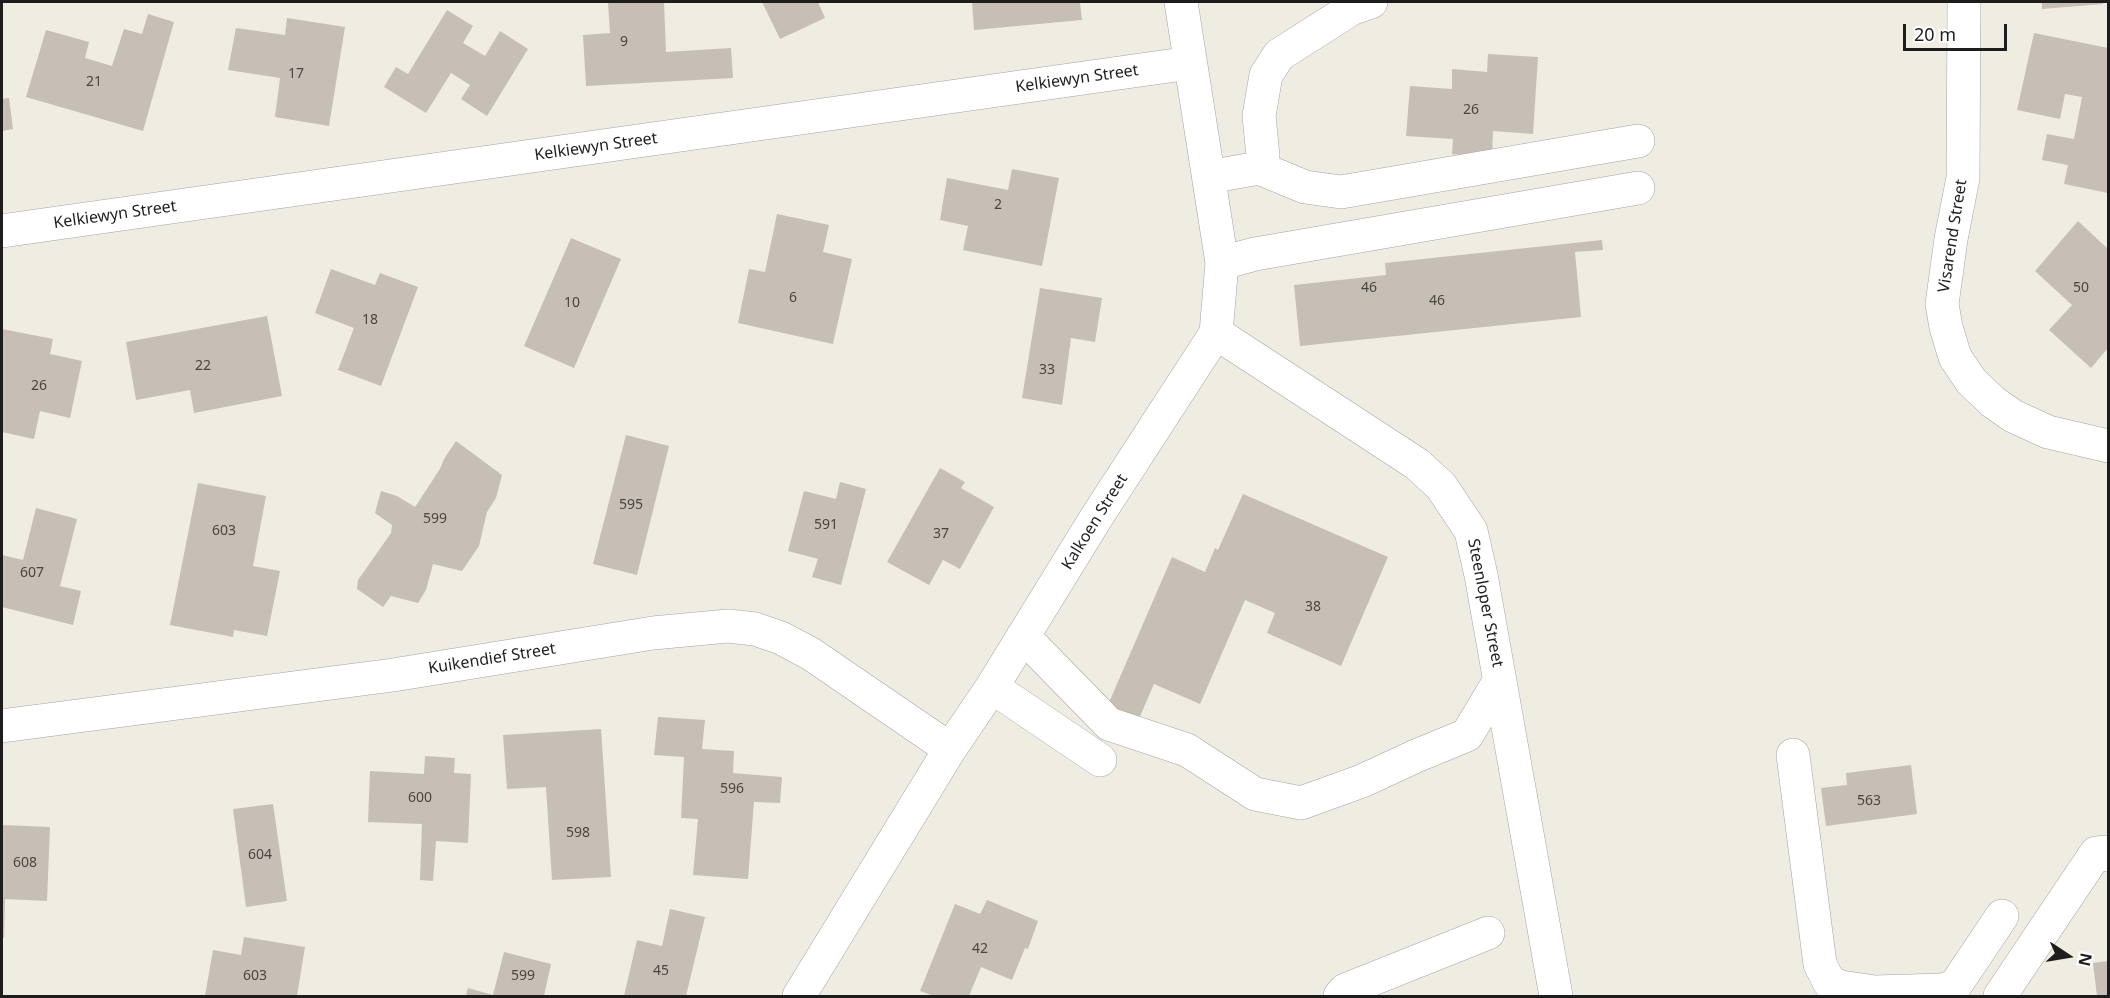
<!DOCTYPE html>
<html>
<head>
<meta charset="utf-8">
<style>
  body { margin:0 }
  #map { position:relative; width:2110px; height:998px; overflow:hidden; background:#efece2; font-family:"Noto Sans",sans-serif }
  canvas { display:block }
  .frame { position:absolute; inset:0; border:3px solid #1d1d1d; pointer-events:none }
  .north { position:absolute; left:2038px; top:926px; width:60px; height:60px; -webkit-text-stroke:4px #fff; paint-order:stroke; rotate:102deg; font-size:16px; font-weight:700; line-height:24px; text-align:center; color:#1d1d1d }
  .north::after { content:''; display:block; margin:auto; width:21px; height:27px; background:#1d1d1d; clip-path:polygon(50% 0,100% 100%,50% 72%,0 100%) }
  .scale { position:absolute; left:1903px; top:24px; width:104px; height:27px; box-sizing:border-box; border:3px solid #1d1d1d; border-top:0; padding-left:8px; font-size:18px; line-height:21px; white-space:nowrap; color:#1d1d1d; -webkit-text-stroke:4px #fff; paint-order:stroke }
</style>
</head>
<body>
<div id="map">
<canvas width="2110" height="998"></canvas>
<div class="frame"></div>
<div class="north">N</div>
<div class="scale">20 m</div>
</div>
<script>
const ctx = document.querySelector('canvas').getContext('2d');
ctx.lineJoin = 'round';
function paint(path, color) { ctx.fillStyle = color; ctx.fill(path, 'evenodd'); }
const poly = rows => new Path2D(rows.map(r => 'M' + r).join(''));
function strokePath(path, color, width, dash) { ctx.strokeStyle = color; ctx.lineWidth = width; ctx.lineCap = dash ? 'butt' : 'round'; ctx.setLineDash(dash || []); ctx.stroke(path); }
function write(font, color, halo, rows, align = 'center') {
  ctx.font = font + ' "Noto Sans",sans-serif'; ctx.lineWidth = 4.5; ctx.setLineDash([]); ctx.textBaseline = 'middle'; ctx.strokeStyle = halo; ctx.fillStyle = color; for (const [text, x, y, turn = 0] of rows) {
    ctx.save(); ctx.translate(x, y); ctx.rotate((+turn || 0) * Math.PI / 180); ctx.textAlign = isNaN(turn) ? turn : align; if (halo) ctx.strokeText(text, 0, 0); ctx.fillText(text, 0, 0); ctx.restore();
  }
}
paint(poly([
  [608,2,664,2,666,52,731,48,733,78,586,86,583,35,610,33],
  [762,2,818,2,825,18,780,39],
  [972,2,1080,2,1082,20,974,30],
  [2042,2,2103,2,2103,4,2042,9],
  [447,10,473,26,463,43,485,56,500,31,528,49,487,116,461,99,470,85,451,73,426,113,384,87,396,67,408,74],
  [148,14,174,22,143,131,26,97,46,30,89,42,85,58,112,66,124,29,142,34],
  [287,18,345,27,329,126,275,117,280,78,228,70,236,28,285,35],
  [2034,33,2108,48,2108,193,2064,184,2068,165,2042,160,2047,134,2074,139,2082,97,2065,94,2060,119,2017,110],
  [1488,54,1538,57,1533,134,1493,131,1492,158,1452,154,1453,139,1406,136,1410,86,1452,89,1452,69,1487,72],
  [9,98,13,129,2,131,2,99],
  [1012,169,1059,178,1042,266,963,250,968,226,940,220,947,178,1008,190],
  [777,214,829,225,823,252,852,259,833,344,738,323,749,269,765,272],
  [2078,221,2108,249,2108,348,2091,368,2049,330,2072,305,2035,271],
  [571,238,621,259,574,368,524,346],
  [1602,240,1603,250,1575,252,1581,317,1300,346,1294,285,1386,275,1385,263],
  [331,269,375,285,380,273,418,287,381,386,338,370,354,328,315,313],
  [1040,288,1102,298,1095,342,1071,338,1062,405,1022,398],
  [267,316,282,396,194,413,190,390,136,400,126,342],
  [2,329,53,339,50,354,82,361,70,418,40,411,34,439,2,432],
  [626,435,669,446,637,575,593,564],
  [456,441,502,475,496,498,487,512,479,546,462,571,433,564,426,590,418,603,391,596,383,607,357,589,358,580,391,533,392,525,375,513,381,491,397,496,415,507,440,469,444,459],
  [940,468,965,482,961,488,994,507,960,569,943,560,929,585,887,562],
  [840,482,866,489,841,585,812,577,818,559,788,551,804,491,836,499],
  [198,483,266,496,253,566,280,571,267,636,234,630,233,637,170,625],
  [1243,494,1388,557,1341,666,1267,633,1275,613,1245,600,1200,704,1154,684,1138,721,1107,707,1172,557,1205,572,1215,548,1218,550],
  [36,508,77,519,60,586,81,591,73,625,2,607,2,555,23,560],
  [658,717,705,720,702,749,734,751,733,773,782,777,780,803,754,802,748,879,693,875,698,819,681,818,684,757,654,755],
  [601,729,611,877,552,880,546,787,507,789,503,735],
  [425,756,455,758,454,773,471,774,468,843,436,841,433,881,420,880,422,824,368,822,370,771,424,774],
  [1911,765,1917,814,1826,826,1821,788,1847,785,1846,773],
  [273,804,287,901,246,907,233,809],
  [2,825,50,827,47,901,5,899,4,938,2,938],
  [987,900,1038,921,1028,949,1025,948,1012,980,981,967,969,996,934,996,920,991,955,904,980,914],
  [670,909,705,917,686,996,624,996,637,940,662,946],
  [244,937,305,947,297,996,205,996,213,950,241,955],
  [504,952,551,964,544,996,466,996,468,988,493,995],
  [2108,961,2108,996,2097,996,2093,963]
]), '#c7bfb5');
const minor = poly([
  [1964,2,1963,178,1951,239,1942,304,1946,327,1955,357,1971,381,1993,402,2013,416,2048,432,2108,446],
  [1259,168,1305,187,1341,192,1638,141],
  [1209,177,1259,168,1263,156,1259,116,1266,75,1279,55,1351,9,1371,2],
  [2,231,1190,63],
  [1222,263,1255,254,1638,188],
  [1216,333,1417,464,1441,486,1471,531,1481,575,1556,996],
  [1023,636,1109,724,1187,750,1255,794,1301,803,1362,781,1416,756,1467,735,1500,680],
  [992,687,1100,760],
  [2,726,393,675,653,633,728,626,755,629,781,638,811,654,950,749],
  [1793,755,1820,964,1829,982,1841,987,1875,992,1876,996],
  [1875,992,1942,990,1955,986,2002,916],
  [799,996,950,749,992,687,1096,518,1216,333,1222,263,1181,2],
  [1340,996,1345,990,1488,933],
  [2000,996,2096,853,2104,852,2108,855]
]);
strokePath(minor, '#a4a4a4', 34);
strokePath(minor, '#fff', 33);
write('14px', '#484643', null, [
  ["9",624,42],
  ["17",296,74],
  ["21",94,82],
  ["26",1471,110],
  ["2",998,205],
  ["46",1369,288],
  ["50",2081,288],
  ["6",793,298],
  ["46",1437,301],
  ["10",572,303],
  ["18",370,320],
  ["22",203,366],
  ["33",1047,370],
  ["26",39,386],
  ["595",631,505],
  ["599",435,519],
  ["591",826,525],
  ["603",224,531],
  ["37",941,534],
  ["607",32,573],
  ["38",1313,607],
  ["596",732,789],
  ["600",420,798],
  ["563",1869,801],
  ["598",578,833],
  ["604",260,855],
  ["608",25,863],
  ["42",980,949],
  ["45",661,971],
  ["603",255,976],
  ["599",523,976]
]);
write('16px', '#1d1d1d', '#fff', [
  ["Kelkiewyn Street",1077,79,-8],
  ["Kelkiewyn Street",596,147,-8],
  ["Kelkiewyn Street",115,215,-8],
  ["Visarend Street",1953,236,-81],
  ["Kalkoen Street",1095,522,-58],
  ["Steenloper Street",1485,603,79],
  ["Kuikendief Street",492,659,-9]
]);
</script>
</body>
</html>
